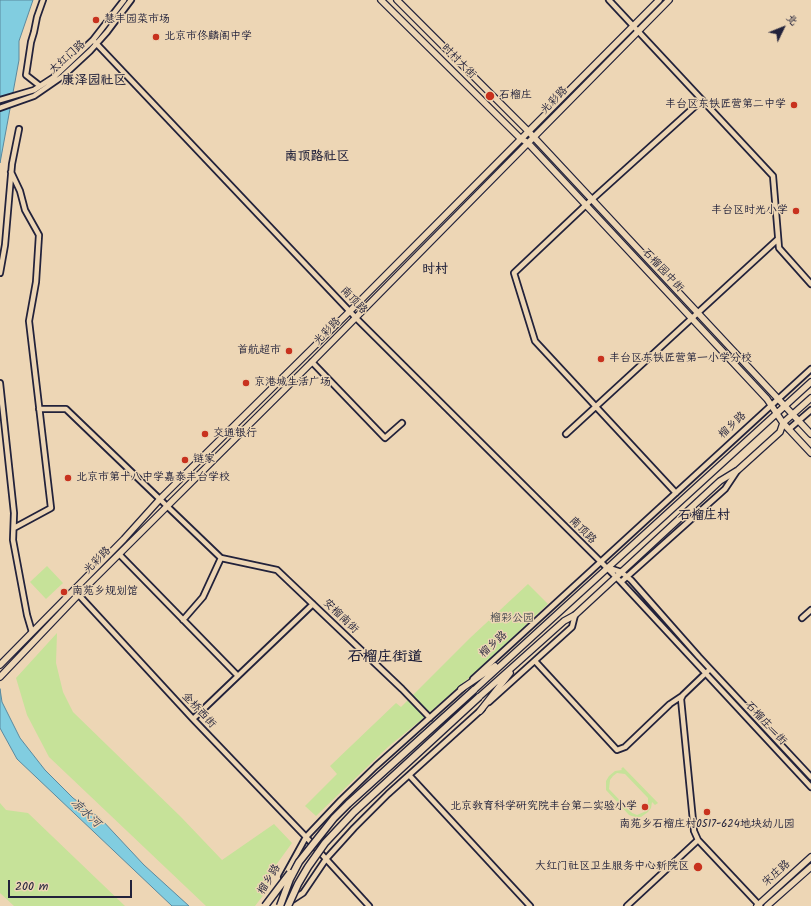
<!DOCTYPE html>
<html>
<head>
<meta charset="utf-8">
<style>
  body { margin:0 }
  #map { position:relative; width:811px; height:906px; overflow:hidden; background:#edd6b5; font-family:Kalam,"LXGW WenKai TC",sans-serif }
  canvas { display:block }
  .north { position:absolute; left:763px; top:8px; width:40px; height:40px; -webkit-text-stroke:3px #edd6b5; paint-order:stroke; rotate:47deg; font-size:11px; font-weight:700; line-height:16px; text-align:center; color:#22223b }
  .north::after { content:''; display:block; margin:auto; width:14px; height:18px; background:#22223b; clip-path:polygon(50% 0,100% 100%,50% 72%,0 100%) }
  .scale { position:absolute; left:8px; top:880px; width:124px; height:18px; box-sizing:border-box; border:2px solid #22223b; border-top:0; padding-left:5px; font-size:12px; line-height:14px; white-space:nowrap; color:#22223b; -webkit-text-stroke:3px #edd6b5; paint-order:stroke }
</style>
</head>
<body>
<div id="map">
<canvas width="811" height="906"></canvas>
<div class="north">北</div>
<div class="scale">200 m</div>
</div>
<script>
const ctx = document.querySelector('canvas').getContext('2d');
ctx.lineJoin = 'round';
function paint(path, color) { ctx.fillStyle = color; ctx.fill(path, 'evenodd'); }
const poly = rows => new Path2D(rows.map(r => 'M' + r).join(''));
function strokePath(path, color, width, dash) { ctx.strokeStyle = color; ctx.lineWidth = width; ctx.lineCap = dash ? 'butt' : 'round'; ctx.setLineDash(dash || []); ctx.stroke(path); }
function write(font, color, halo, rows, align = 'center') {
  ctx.font = font + ' Kalam,"LXGW WenKai TC",sans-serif'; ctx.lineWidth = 3; ctx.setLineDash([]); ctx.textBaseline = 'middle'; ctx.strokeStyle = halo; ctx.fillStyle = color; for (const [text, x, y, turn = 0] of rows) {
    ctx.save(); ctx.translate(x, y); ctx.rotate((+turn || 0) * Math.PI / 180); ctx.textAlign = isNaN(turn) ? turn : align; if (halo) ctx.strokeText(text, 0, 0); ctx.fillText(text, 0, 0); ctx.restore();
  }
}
paint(poly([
  [47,566,63,583,46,599,30,582],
  [528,584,548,604,480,668,421,720,388,747,316,816,305,806,337,774,330,766,396,703,401,707,470,638],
  [57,633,56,663,63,692,73,712,181,817,222,860,274,824,292,843,276,865,265,893,255,906,206,906,49,757,27,715,16,678],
  [623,767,658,803,655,805,652,802,651,808,648,812,641,817,635,817,629,815,606,790,606,781,609,776,615,771,622,770,621,769],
  [617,773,625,774,648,798,648,806,644,812,637,815,632,813,609,789,610,780,613,776],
  [0,803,6,810,28,813,125,906,14,906,0,893]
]), '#c6e299');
const water = poly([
  [0,0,33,0,19,41,19,60,0,163,0,0],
  [0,689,2,702,20,738,45,770,73,798,101,819,144,865,189,906,172,906,17,759,0,728,0,689]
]);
paint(water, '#81cde0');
strokePath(water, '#5b899e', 1);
const minor = poly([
  [609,0,773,176,779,248,811,284],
  [93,40,356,318,621,582,811,787],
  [40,86,26,75,31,42,34,32,37,17,43,0],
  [0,100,34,90,54,77,93,40,124,0],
  [0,108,34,96,63,76,90,51,107,32,131,0],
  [11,172,20,191,25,210,39,235,36,282,29,321,51,508,14,528],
  [0,273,5,245,12,164,19,129],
  [312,362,385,438,402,423],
  [0,383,14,513,13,540,27,615,32,632],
  [39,409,66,409,221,558,203,597,183,620],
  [789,429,811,410],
  [566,434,778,239],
  [676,493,535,341,514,273,588,203,702,100],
  [119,554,238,676],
  [221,558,277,570,402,689,430,718],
  [609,568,621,572,631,580,699,657,811,777],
  [621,582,725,489,737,471],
  [77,593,193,719,306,837,369,906],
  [802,618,811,610],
  [535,661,617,750,625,747,670,704,682,696],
  [708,671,683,695,681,699,694,831,698,840,760,906],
  [473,679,811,369],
  [489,702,572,627,575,615],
  [193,719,313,604],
  [409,775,530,906],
  [284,877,306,837,341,800,376,766,463,688],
  [283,906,303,893,326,859,354,828,388,794,482,709],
  [627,906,698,840]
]);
const major = poly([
  [381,0,520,138,528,143,767,399,783,423,811,453],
  [397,0,528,131,811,434],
  [0,665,124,539,160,499,350,311,659,0],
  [0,677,79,594,312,362,669,0],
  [461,689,495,666],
  [474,690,811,382],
  [479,697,564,621,575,615,720,481,738,470,780,432,783,423,811,398],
  [480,711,510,673],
  [757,906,811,857],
  [767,906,811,867]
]);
strokePath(minor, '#22223b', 8);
strokePath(major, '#22223b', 8);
strokePath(minor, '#edd6b5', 4.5);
strokePath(major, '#edd6b5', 5.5);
const highwayBridge = poly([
  [265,906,290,873],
  [280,906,290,879,299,862,334,818,348,804,474,690],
  [288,906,298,884,308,867,325,843,354,812,479,697]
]);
strokePath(highwayBridge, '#22223b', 9, []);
strokePath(highwayBridge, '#edd6b5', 6);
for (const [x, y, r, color] of [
  [96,20,4,"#c8321e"],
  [156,37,4,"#c8321e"],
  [490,96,5,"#c8321e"],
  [794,105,4,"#c8321e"],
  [796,211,4,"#c8321e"],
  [289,351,4,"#c8321e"],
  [601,359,4,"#c8321e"],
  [246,383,4,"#c8321e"],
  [205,434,4,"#c8321e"],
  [185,460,4,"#c8321e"],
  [68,478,4,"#c8321e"],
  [64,592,4,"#c8321e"],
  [645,807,4,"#c8321e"],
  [707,812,4,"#c8321e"],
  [698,867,5,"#c8321e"]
]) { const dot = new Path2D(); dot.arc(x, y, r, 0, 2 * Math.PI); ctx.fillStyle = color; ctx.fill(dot); strokePath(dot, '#edd6b5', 1.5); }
write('11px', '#22223b', '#edd6b5', [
  ["慧丰园菜市场",104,20],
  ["北京市佟麟阁中学",164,37],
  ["石榴庄",499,96],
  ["丰台区东铁匠营第二中学",786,105,"right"],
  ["丰台区时光小学",788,211,"right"],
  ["首航超市",281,351,"right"],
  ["丰台区东铁匠营第一小学分校",609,359],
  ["京港城生活广场",254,383],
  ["交通银行",213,434],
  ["链家",193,460],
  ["北京市第十八中学嘉泰丰台学校",76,478],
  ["南苑乡规划馆",72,592],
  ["北京教育科学研究院丰台第二实验小学",637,807,"right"],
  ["南苑乡石榴庄村0517-624地块幼儿园",707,825,"center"],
  ["大红门社区卫生服务中心新院区",689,867,"right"]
], 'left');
write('11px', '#22223b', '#edd6b5', [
  ["大红门路",68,58,-42],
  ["时村大街",458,62,45],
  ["光彩路",555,101,-46],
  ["石榴园中街",662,271,47],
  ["南顶路",353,301,46],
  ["光彩路",328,332,-46],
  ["榴乡路",733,426,-43],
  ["南顶路",582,531,45],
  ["光彩路",98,561,-45],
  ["安榴南街",340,617,44],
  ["榴乡路",494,645,-42],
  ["金桥西街",198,711,47],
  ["石榴庄一街",765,724,47],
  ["宋庄路",777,874,-42],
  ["榴乡路",270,880,-59]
]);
write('11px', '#43484e', '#edd6b5', [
  ["榴彩公园",512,619]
]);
write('italic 12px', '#35445c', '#edd6b5', [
  ["凉水河",85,814,43]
]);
write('bold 13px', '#22223b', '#edd6b5', [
  ["康泽园社区",94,82],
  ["南顶路社区",317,158],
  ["时村",435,271],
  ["石榴庄村",704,517]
]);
write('bold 15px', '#22223b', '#edd6b5', [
  ["石榴庄街道",385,658]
]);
</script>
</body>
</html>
